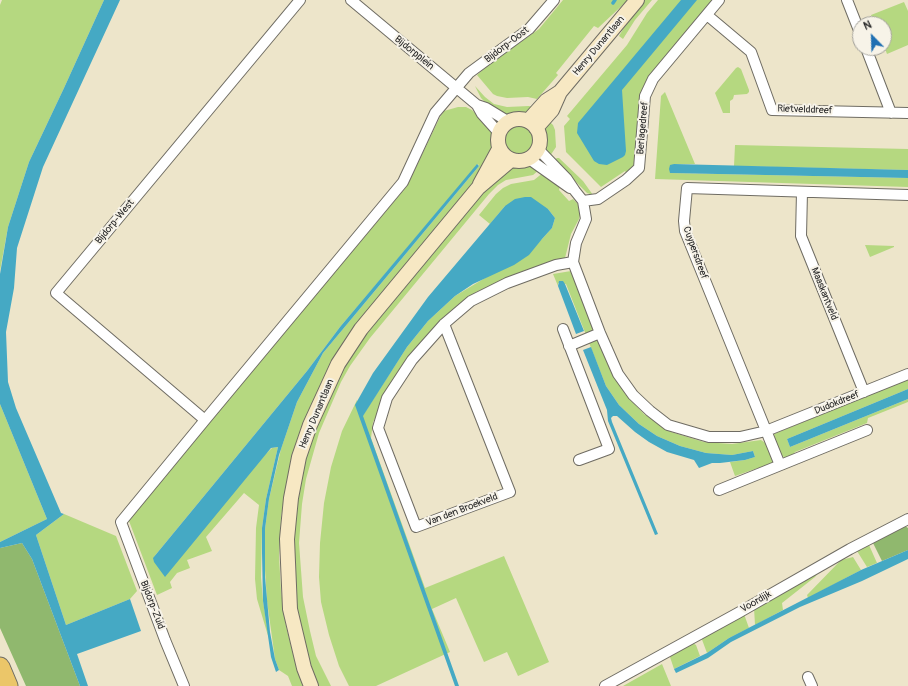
<!DOCTYPE html>
<html>
<head>
<meta charset="utf-8">
<style>
  body { margin:0 }
  #map { position:relative; width:908px; height:686px; overflow:hidden; background:#ede5ca; font-family:Pangolin,sans-serif }
  canvas { display:block }
  .north { position:absolute; left:852px; top:16px; width:40px; height:40px; box-sizing:border-box; background:#f7f3e8; border:1px solid #a5a39c; border-radius:50%; rotate:337deg; font-size:11px; font-weight:700; line-height:16px; text-align:center; color:#2b2b2b }
  .north::after { content:''; display:block; margin:auto; width:14px; height:18px; background:#1f6fb2; clip-path:polygon(50% 0,100% 100%,50% 72%,0 100%) }
</style>
</head>
<body>
<div id="map">
<canvas width="908" height="686"></canvas>
<div class="north">N</div>
</div>
<script>
const ctx = document.querySelector('canvas').getContext('2d');
ctx.lineJoin = 'round';
function paint(path, color) { ctx.fillStyle = color; ctx.fill(path, 'evenodd'); }
const poly = rows => new Path2D(rows.map(r => 'M' + r).join(''));
function strokePath(path, color, width, dash) { ctx.strokeStyle = color; ctx.lineWidth = width; ctx.lineCap = dash ? 'butt' : 'round'; ctx.setLineDash(dash || []); ctx.stroke(path); }
function write(font, color, halo, rows, align = 'center') {
  ctx.font = font + ' Pangolin,sans-serif'; ctx.lineWidth = 4; ctx.setLineDash([]); ctx.textBaseline = 'middle'; ctx.strokeStyle = halo; ctx.fillStyle = color; for (const [text, x, y, turn = 0] of rows) {
    ctx.save(); ctx.translate(x, y); ctx.rotate((+turn || 0) * Math.PI / 180); ctx.textAlign = isNaN(turn) ? turn : align; if (halo) ctx.strokeText(text, 0, 0); ctx.fillText(text, 0, 0); ctx.restore();
  }
}
paint(poly([
  [2,0,104,0,64,88,29,162,8,227,0,271,0,5],
  [563,0,628,0,598,28,594,26,556,73,558,75,537,99,528,97,507,98,497,96,493,94,477,75,487,66,539,29],
  [645,0,652,0,635,20,623,39,619,36,629,19],
  [658,0,715,0,648,80,636,163,634,169,627,174,625,171,601,187,566,152,564,126,570,119,567,116,627,45,647,13],
  [904,2,908,11,908,45,887,54,884,46,884,24,875,24,871,15],
  [738,67,741,69,749,90,749,92,747,94,734,95,733,99,730,101,730,113,723,113,715,93,736,68],
  [475,86,485,97,494,104,507,107,529,106,533,107,528,114,508,115,503,114,486,103,481,98],
  [665,92,695,164,674,164,670,173,908,178,908,187,655,179,661,96],
  [458,107,466,107,472,110,491,129,493,133,493,145,492,155,468,191,330,365,308,412,296,445,287,480,281,517,279,556,281,591,286,626,294,658,303,686,292,686,288,676,279,670,275,659,267,601,264,554,265,529,269,499,281,449,297,402,323,353,479,166,478,164,340,327,307,371,153,558,272,448,278,447,266,499,262,528,261,577,263,601,269,639,257,599,255,579,256,528,259,505,244,493,206,537,212,551,187,560,190,568,177,573,170,582,172,588,157,595,129,521,132,515,176,461,407,186,440,117,444,111],
  [548,120,553,125,555,130,556,147,550,156,546,151,545,145,545,129],
  '505 140a14 14 0 1 1 28 0a14 14 0 1 1-28 0Z',
  [735,145,908,149,908,170,734,166],
  [557,158,559,158,583,181,593,195,587,193,554,160],
  [514,166,530,166,539,170,533,175,506,180,498,185,489,194,370,338,350,366,341,382,319,433,306,479,302,504,299,543,303,597,310,631,316,656,331,686,317,686,313,676,295,602,292,560,297,498,309,446,336,381,360,341,488,187],
  [544,172,560,186,559,190,569,201,573,199,577,203,581,210,579,219,571,234,565,258,512,276,476,292,449,315,392,385,373,422,371,438,425,588,504,556,549,662,518,676,507,652,484,662,456,598,432,609,450,652,376,686,349,686,339,666,329,635,321,602,319,577,320,543,324,503,331,467,342,431,357,400,363,415,407,347,428,321,455,296,490,275,542,239,552,228,555,218,548,209,505,206,490,224,479,215,496,194,503,188,511,184,534,180],
  [865,245,894,246,894,247,870,257],
  [571,271,611,371,626,395,644,414,671,432,704,442,732,444,761,440,767,444,773,457,773,464,760,471,758,468,735,476,730,462,745,460,755,457,753,451,732,455,706,453,680,446,657,436,639,424,619,405,606,386,566,284,558,283,558,286,553,274],
  [908,379,908,389,787,439,790,447,908,399,908,402,868,418,867,423,795,452,792,457,789,458,784,457,781,455,775,441,774,434],
  [0,404,47,519,0,542],
  [64,514,116,536,137,591,130,599,66,625,36,535],
  [869,545,877,563,867,567,857,551],
  [853,557,861,570,808,598,807,595,841,560],
  [819,572,815,577,782,603,783,610,755,625,754,608],
  [744,614,749,628,729,638,707,653,701,637],
  [691,642,696,645,700,656,674,669,670,657,674,653],
  [662,664,671,686,623,686]
]), '#b5d880');
paint(poly([
  [905,526,908,528,908,550,882,561,873,543],
  [22,543,32,559,80,686,26,686,0,628,0,548]
]), '#90b86e');
paint(poly([
  [104,0,120,0,43,167,17,248,14,288,6,332,8,382,16,408,61,513,64,514,36,535,66,625,130,599,141,631,77,654,88,686,80,686,32,559,22,543,0,548,0,542,47,519,0,404,0,274,8,227,29,162,64,88],
  [681,0,697,0,622,90,626,151,625,155,623,157,607,165,599,164,594,161,577,133,578,123],
  [477,164,479,166,323,353,297,402,279,455,269,499,265,529,265,577,270,632,275,659,279,670,276,672,271,657,263,601,262,553,262,528,266,499,278,447,271,448,165,577,154,562,153,558,307,371,340,327],
  [674,164,908,170,908,178,670,173,669,169,670,165],
  [525,197,531,197,548,209,555,218,552,228,542,239,529,255,514,265,473,284,455,296,428,321,407,347,363,416,459,686,455,686,355,405,373,373,428,297,505,206,515,199],
  [559,281,563,281,565,284,584,331,576,334,558,286],
  [591,347,606,386,619,405,639,424,657,436,680,446,706,453,732,455,753,451,755,457,745,460,720,463,712,463,699,468,694,460,667,452,649,442,635,432,617,416,613,416,611,418,612,422,658,534,655,535,608,421,607,410,583,350],
  [908,389,908,399,790,447,787,439],
  [908,550,908,559,862,581,800,607,731,642,708,658,676,673,674,669,707,653,729,638,861,570]
]), '#45a9c4');
strokePath(poly([
  [613,3,615,0]
]), '#45a9c4', 3.5);
const street = poly([
  [300,0,56,293,205,420,403,182,435,113,469,73,529,29,554,0],
  [351,0,477,105,482,114,499,133],
  [847,0,860,33],
  [707,15,751,52,772,110,908,113],
  [866,48,891,113],
  [477,105,486,108,509,122],
  [538,149,567,179,575,191,583,201,586,219,576,243,573,262,600,333,618,374,633,395,650,411,668,425,709,437,740,437,766,431,908,374],
  [529,159,570,188],
  [802,192,801,236,864,392],
  [583,201,598,199,626,180,639,168,645,96,653,79,719,0],
  [444,324,510,492,416,527,378,428,387,398,412,360,444,324,471,301,507,283,556,265,573,262],
  [563,329,609,449,579,460],
  [569,346,600,333],
  [780,465,685,231,684,221,687,188,908,195],
  [719,490,867,430],
  [808,677,812,686],
  [184,686,165,640,121,522,205,420],
  [605,686,738,613,850,549,908,519]
]);
const secondary = poly([
  '498 140a21 21 0 1 1 42 0a21 21 0 1 1-42 0Z',
  [528,121,546,101,560,92],
  [536,128,552,110,560,92,637,0],
  [480,184,499,149],
  [311,686,304,668,290,609,287,539,291,498,299,457,310,425,338,364,361,329,478,188,511,160]
]);
const highway = poly([
  [0,667,8,686]
]);
strokePath(street, '#6f6c63', 12);
strokePath(secondary, '#6f6c63', 16);
strokePath(highway, '#6f6c63', 21);
strokePath(street, '#fff', 10);
strokePath(secondary, '#f7e8c3', 14);
strokePath(highway, '#ebc669', 19);
write('10px', '#2b2b2b', '#f7f3e8', [
  ["Bijdorp-Oost",507,45,-37],
  ["Henry Dunantlaan",599,46,-50],
  ["Bijdorpplein",414,53,39],
  ["Rietvelddreef",805,110,2],
  ["Berlagedreef",643,128,-85],
  ["Bijdorp-West",115,222,-50],
  ["Cuypersdreef",695,253,70],
  ["Maaskantveld",824,294,68],
  ["Dudokdreef",837,403,-22],
  ["Henry Dunantlaan",317,414,-67],
  ["Van den Broekveld",462,510,-21],
  ["Voordijk",756,602,-30],
  ["Bijdorp-Zuid",152,605,69]
]);
</script>
</body>
</html>
